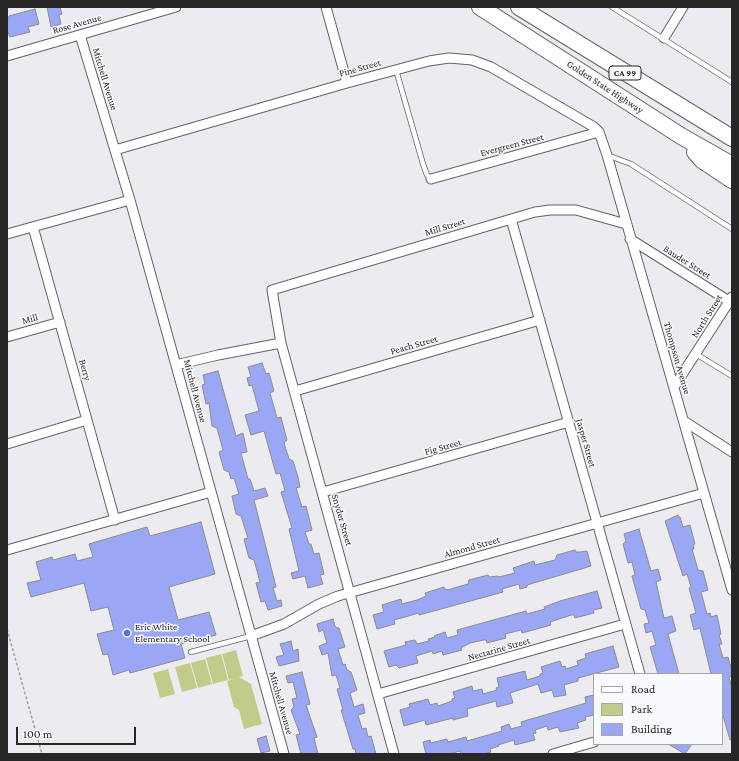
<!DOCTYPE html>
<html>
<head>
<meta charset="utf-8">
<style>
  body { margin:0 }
  #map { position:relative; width:739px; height:761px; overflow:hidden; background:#ececf0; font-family:"Crimson Pro",serif }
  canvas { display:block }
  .frame { position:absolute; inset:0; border:8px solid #272728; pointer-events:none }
  .legend { position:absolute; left:593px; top:673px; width:130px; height:72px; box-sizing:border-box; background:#f9fafd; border:1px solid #a5a6a8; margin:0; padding:5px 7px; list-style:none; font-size:12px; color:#272728 }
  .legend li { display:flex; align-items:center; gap:8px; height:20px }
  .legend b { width:20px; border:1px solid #a5a6a8 }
  .scale { position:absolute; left:16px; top:727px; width:120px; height:18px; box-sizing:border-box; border:2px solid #272728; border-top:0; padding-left:5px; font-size:12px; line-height:14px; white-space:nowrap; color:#272728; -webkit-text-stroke:3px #f9fafd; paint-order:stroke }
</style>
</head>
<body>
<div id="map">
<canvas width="739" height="761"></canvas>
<div class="frame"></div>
<ul class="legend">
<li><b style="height:5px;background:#fff"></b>Road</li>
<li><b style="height:11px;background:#c2cb8a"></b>Park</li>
<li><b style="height:11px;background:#9aa7f4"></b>Building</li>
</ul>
<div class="scale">100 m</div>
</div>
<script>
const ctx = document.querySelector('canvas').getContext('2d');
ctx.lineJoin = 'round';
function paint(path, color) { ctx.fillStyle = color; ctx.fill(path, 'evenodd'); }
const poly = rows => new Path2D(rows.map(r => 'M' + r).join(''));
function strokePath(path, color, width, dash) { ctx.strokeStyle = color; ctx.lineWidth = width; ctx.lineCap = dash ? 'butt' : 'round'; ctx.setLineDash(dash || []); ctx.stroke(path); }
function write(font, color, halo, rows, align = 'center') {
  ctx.font = font + ' "Crimson Pro",serif'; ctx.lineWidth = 3; ctx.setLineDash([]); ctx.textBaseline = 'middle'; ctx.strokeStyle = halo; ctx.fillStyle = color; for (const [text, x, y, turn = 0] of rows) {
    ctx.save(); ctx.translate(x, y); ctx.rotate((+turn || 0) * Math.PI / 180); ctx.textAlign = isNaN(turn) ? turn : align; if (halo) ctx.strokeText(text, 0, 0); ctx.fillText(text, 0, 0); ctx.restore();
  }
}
paint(poly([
  [236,650,243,676,229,680,222,654],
  [221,654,228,680,213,684,206,658],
  [205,659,212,684,198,688,191,663],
  [190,663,197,688,182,692,175,667],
  [168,669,175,694,160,698,153,673],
  [239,677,251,684,262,724,244,729,239,710,234,707,227,681]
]), '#c2cb8a');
const building = poly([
  [47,7,60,7,62,14,59,15,61,24,51,27,47,7],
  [35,9,39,24,28,27,30,32,10,37,7,30,7,18,9,18,9,16,35,9],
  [262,363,266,374,269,373,274,391,270,393,277,418,281,417,283,425,287,440,284,443,289,459,293,461,298,477,300,487,296,488,302,507,306,506,312,530,305,532,309,544,311,544,314,554,319,553,324,574,320,575,323,584,308,588,305,576,293,579,291,573,299,571,289,529,292,528,281,492,285,491,280,473,276,474,264,431,251,435,245,415,259,411,252,385,249,386,247,378,251,377,248,367,262,363],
  [218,371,236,436,243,433,247,452,241,453,248,479,250,479,254,491,265,488,268,496,254,500,276,587,273,588,277,601,281,600,282,606,268,610,265,601,261,602,256,583,260,582,254,560,249,558,246,547,244,539,248,538,241,516,236,514,232,496,239,494,234,478,231,479,229,472,224,470,219,452,223,450,217,428,212,426,209,403,206,404,202,385,205,384,203,375,218,371],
  [678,515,678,517,680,517,683,527,690,525,695,544,693,545,694,549,692,549,698,570,703,571,708,590,701,592,707,614,710,613,711,617,717,615,721,634,719,635,722,644,719,644,723,658,728,657,732,671,732,676,729,677,732,688,732,740,730,740,722,712,722,674,711,674,700,628,694,630,690,615,696,613,689,588,691,587,687,574,683,576,665,521,678,515],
  [201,522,215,574,169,587,178,620,209,612,216,635,181,644,185,658,130,673,129,670,113,675,108,654,103,655,97,634,114,630,108,607,91,611,84,583,31,597,27,583,41,580,36,562,52,557,53,560,75,554,77,561,93,557,89,544,147,527,150,536,201,522],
  [639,529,651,571,658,569,661,580,656,582,664,618,672,616,676,631,668,634,679,674,658,674,650,647,656,645,652,631,646,633,644,624,649,623,645,610,641,609,632,576,635,575,632,562,628,563,623,544,626,541,624,534,639,529],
  [575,550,576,552,580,552,587,551,591,566,527,585,527,587,520,589,519,584,502,589,503,592,485,597,419,615,419,613,394,620,395,624,377,629,373,615,384,612,382,605,401,599,402,604,417,600,426,596,425,593,444,587,445,589,448,590,454,588,468,584,469,580,488,575,489,577,498,576,499,577,515,573,513,568,534,561,535,565,555,560,557,555,575,550],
  [597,591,602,608,593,610,594,613,575,618,574,615,571,615,550,622,551,625,522,633,521,630,505,634,506,638,487,643,486,640,484,640,470,643,461,648,462,650,443,655,442,651,433,654,432,651,416,656,418,663,399,668,396,665,389,667,384,651,406,645,405,642,415,640,417,644,429,641,428,639,435,637,434,636,445,632,447,638,458,635,457,630,526,611,527,614,545,609,544,607,560,601,597,591],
  [333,619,335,626,337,628,339,628,345,647,338,649,343,665,345,664,347,670,351,672,357,690,350,693,354,707,363,704,365,713,358,715,362,729,366,728,368,737,371,736,376,754,356,754,355,749,353,749,341,710,343,710,337,689,340,688,336,675,332,676,328,653,322,655,319,646,327,643,323,630,319,632,317,624,333,619],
  [291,641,293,651,298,649,299,661,279,666,276,657,284,655,280,644,291,641],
  [613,646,619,667,578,678,578,681,564,685,566,695,554,697,552,690,541,693,538,684,510,693,513,703,497,707,496,701,467,709,468,716,453,720,453,718,426,725,425,720,404,726,400,710,410,707,409,704,428,699,430,705,437,703,438,706,452,701,452,699,455,698,453,692,472,686,473,691,482,689,483,694,497,690,496,688,499,687,497,678,525,671,527,680,540,676,540,674,543,673,541,667,560,661,562,667,565,666,566,669,578,665,577,661,586,658,585,654,613,646],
  [302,672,310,704,306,705,317,737,314,738,318,754,301,754,296,735,300,734,291,710,294,707,292,699,297,698,293,682,288,683,286,676,302,672],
  [594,695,594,715,585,717,586,720,577,723,579,728,560,732,558,727,548,730,547,726,535,730,536,733,533,734,535,740,515,745,514,740,498,745,499,746,490,749,491,752,483,754,461,754,460,751,449,754,426,754,423,742,430,740,431,743,447,739,448,742,466,737,467,741,502,731,501,727,509,724,511,729,522,726,521,722,586,703,585,697,594,695],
  [266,736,270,751,261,753,257,739,266,736],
  [668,744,692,744,685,754,668,744]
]);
paint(building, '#9aa7f4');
strokePath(building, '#8c8c8f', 1);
const lane = poly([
  [612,7,732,82],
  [396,70,423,164,427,175,431,179],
  [607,155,631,164,732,229],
  [696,354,732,376],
  [191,652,251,636]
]);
const street = poly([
  [326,7,347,83],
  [80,35,130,200,284,754],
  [664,38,683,7],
  [7,56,176,7],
  [115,150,347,83,429,61,449,58,472,60,491,67,594,127,599,132,607,155,732,590],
  [431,179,599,132],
  [511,219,640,674],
  [33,227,115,520],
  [7,234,130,200],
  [630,239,732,303],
  [7,337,60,322],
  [176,365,218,355,281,343],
  [674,387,732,297],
  [295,391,540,320],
  [684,421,732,452],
  [7,444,87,420],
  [323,492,569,422],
  [7,550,211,492],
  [251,636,284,624,319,604,338,596,704,493],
  [378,694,625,624],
  [394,754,281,343,272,290,535,212,550,210,576,210,626,224],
  [553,754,594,742]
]);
const highway = poly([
  [480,7,681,136,732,165],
  [519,7,732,138],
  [695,152,702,160,732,180]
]);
strokePath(lane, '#626365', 6);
strokePath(street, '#626365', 11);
strokePath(highway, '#626365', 18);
strokePath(poly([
  [7,629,42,754]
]), '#a2a2a5', 1.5, [3, 2]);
strokePath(lane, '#fff', 4.5);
strokePath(street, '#fff', 9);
strokePath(highway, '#fff', 16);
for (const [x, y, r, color] of [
  [127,633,4,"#5471e7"]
]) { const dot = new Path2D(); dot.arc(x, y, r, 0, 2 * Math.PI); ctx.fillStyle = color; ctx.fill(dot); strokePath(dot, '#f9fafd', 1.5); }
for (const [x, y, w] of [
  [625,73,32]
]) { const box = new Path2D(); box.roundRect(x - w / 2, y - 7, w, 14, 3); ctx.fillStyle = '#f9fafd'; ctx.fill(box); strokePath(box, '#272728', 1); }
write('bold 9px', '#272728', null, [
  ["CA 99",625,73]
]);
write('10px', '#272728', '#f9fafd', [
  ["Rose Avenue",77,24,-16],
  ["Pine Street",360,68,-16],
  ["Mitchell Avenue",105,79,73],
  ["Golden State Highway",605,87,33],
  ["Evergreen Street",512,145,-15],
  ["Mill Street",445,227,-17],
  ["Bauder Street",687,262,32],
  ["North Street",707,316,-58],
  ["Mill",30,319,-16],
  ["Peach Street",414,345,-16],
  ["Thompson Avenue",677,358,74],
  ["Berry",85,370,74],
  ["Mitchell Avenue",195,391,75],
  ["Jasper Street",586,443,74],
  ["Fig Street",443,447,-16],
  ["Snyder Street",342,520,74],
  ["Almond Street",472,547,-16],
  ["Nectarine Street",499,649,-16],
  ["Mitchell Avenue",281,703,74]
]);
write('10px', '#272728', '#f9fafd', [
  ["Eric White",135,627],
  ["Elementary School",135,639]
], 'left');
</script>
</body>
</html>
